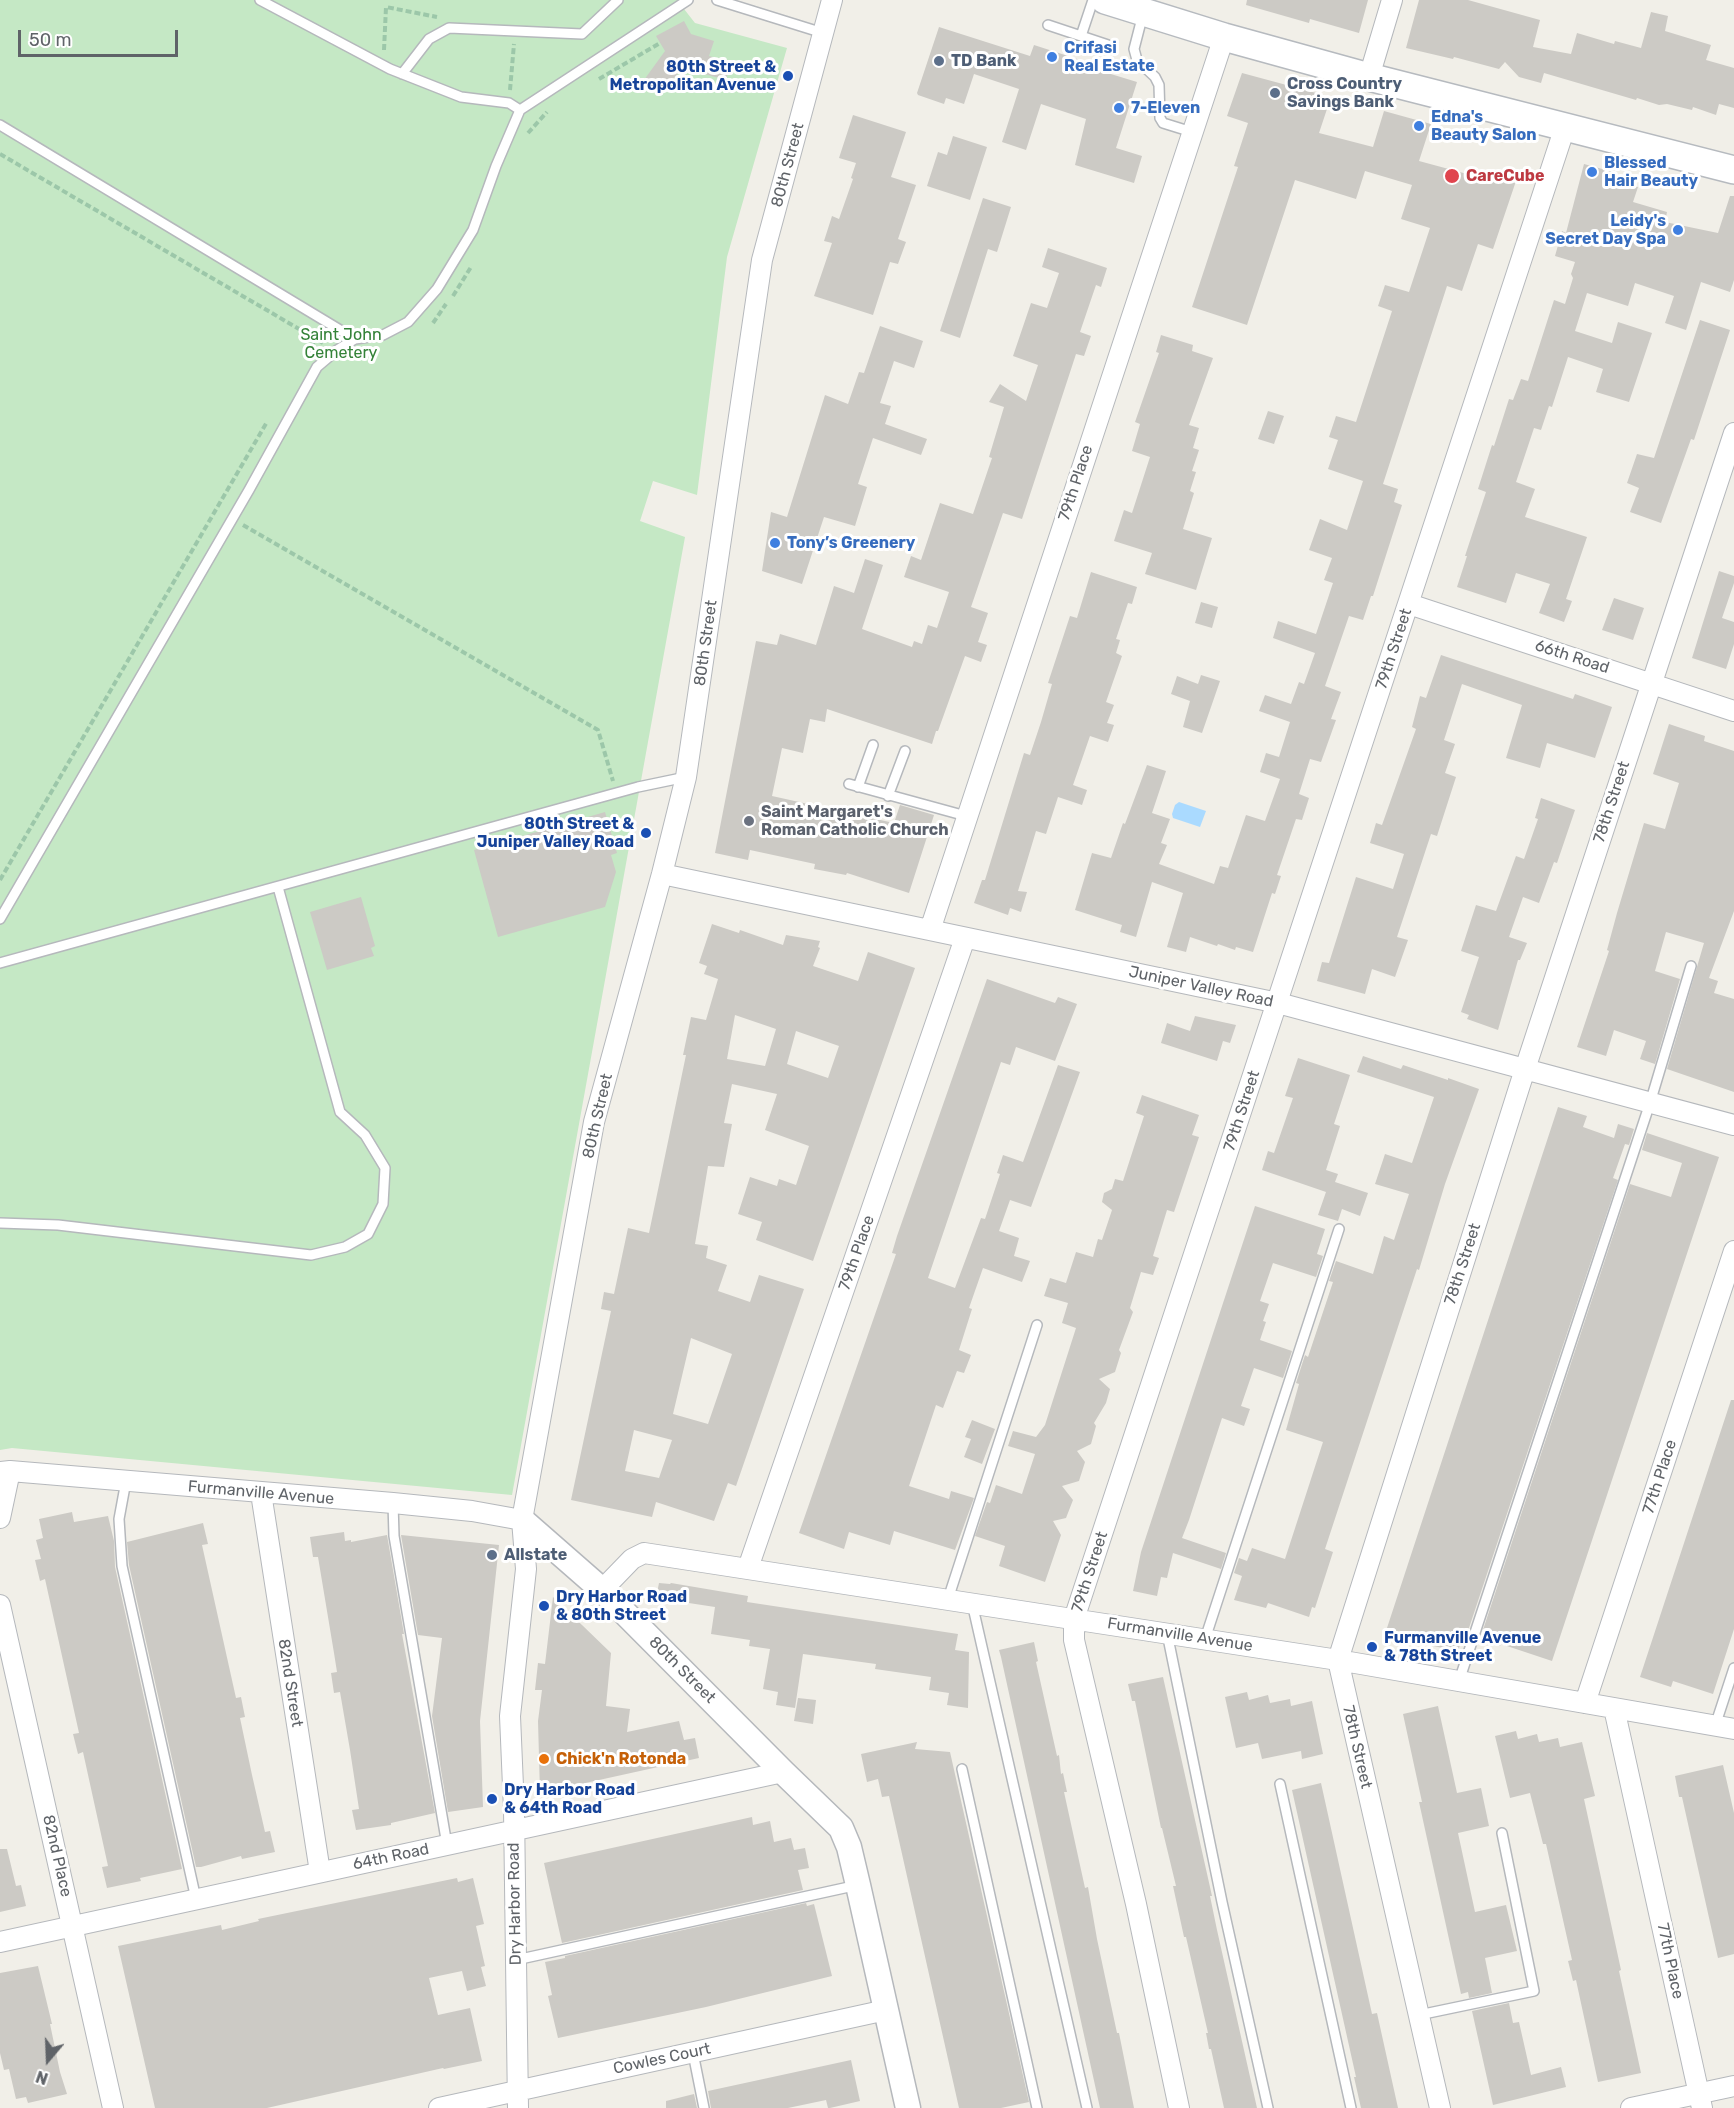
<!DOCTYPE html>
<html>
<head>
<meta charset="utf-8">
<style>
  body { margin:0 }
  #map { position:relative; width:1734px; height:2108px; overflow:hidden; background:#f1efe8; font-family:Rubik,sans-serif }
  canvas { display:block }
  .north { position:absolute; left:18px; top:2030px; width:60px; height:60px; -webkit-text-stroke:4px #fff; paint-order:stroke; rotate:199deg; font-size:16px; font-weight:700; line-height:24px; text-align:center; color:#5f6368 }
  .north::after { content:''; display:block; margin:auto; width:21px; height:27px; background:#5f6368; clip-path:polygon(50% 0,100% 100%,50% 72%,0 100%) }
  .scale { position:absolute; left:18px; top:30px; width:160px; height:27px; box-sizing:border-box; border:3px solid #5f6368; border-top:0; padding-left:8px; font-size:18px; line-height:21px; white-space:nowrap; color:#5f6368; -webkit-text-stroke:4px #fff; paint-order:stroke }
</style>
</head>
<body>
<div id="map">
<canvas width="1734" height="2108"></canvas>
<div class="north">N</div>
<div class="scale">50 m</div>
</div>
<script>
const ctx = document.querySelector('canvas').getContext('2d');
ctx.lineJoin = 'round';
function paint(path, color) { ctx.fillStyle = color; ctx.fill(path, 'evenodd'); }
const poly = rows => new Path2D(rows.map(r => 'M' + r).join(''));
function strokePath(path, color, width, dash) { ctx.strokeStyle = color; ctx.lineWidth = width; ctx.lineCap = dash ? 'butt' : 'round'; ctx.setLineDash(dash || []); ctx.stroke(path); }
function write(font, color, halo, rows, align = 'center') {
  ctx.font = font + ' Rubik,sans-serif'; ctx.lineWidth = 6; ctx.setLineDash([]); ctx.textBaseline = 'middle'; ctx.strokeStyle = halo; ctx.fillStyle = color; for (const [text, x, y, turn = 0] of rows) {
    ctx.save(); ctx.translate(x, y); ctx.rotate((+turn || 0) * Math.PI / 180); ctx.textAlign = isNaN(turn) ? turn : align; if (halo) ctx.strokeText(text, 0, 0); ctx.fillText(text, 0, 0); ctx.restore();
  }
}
paint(poly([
  [0,0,677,0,695,23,787,48,727,257,697,495,653,481,640,521,685,537,512,1495,12,1448,0,1450]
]), '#c5e8c5');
paint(poly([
  [1179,802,1206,811,1200,827,1173,818,1172,814,1175,805]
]), '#aadaff');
paint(poly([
  [1247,0,1368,0,1359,33,1310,19,1309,23,1246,5],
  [1419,0,1468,0,1540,20,1533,47,1571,54,1577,33,1614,44,1615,41,1641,48,1651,12,1668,16,1665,31,1711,45,1706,60,1734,68,1734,108,1719,104,1716,115,1693,107,1692,110,1667,104,1659,105,1637,98,1636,100,1544,73,1541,83,1519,77,1505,62,1499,69,1454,57,1453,59,1406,48],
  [684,21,691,34,714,41,709,56,731,62,726,80,683,68,660,94,644,80,665,51,656,36],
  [939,27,1030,56,1034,45,1102,67,1101,71,1137,82,1116,148,1142,156,1134,183,1075,165,1086,119,1041,104,1026,150,1002,142,1019,89,974,74,964,104,946,98,944,104,918,95,917,93],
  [1242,73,1331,97,1319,133,1373,147,1384,111,1431,124,1419,161,1482,178,1483,173,1516,181,1493,249,1478,244,1462,291,1447,286,1383,484,1398,489,1394,502,1402,505,1373,596,1371,596,1363,620,1349,616,1325,686,1341,692,1331,719,1336,720,1321,762,1310,759,1299,794,1309,798,1302,820,1296,819,1277,875,1281,876,1275,894,1272,893,1253,952,1236,947,1235,950,1218,944,1217,946,1190,937,1186,952,1167,947,1183,893,1152,882,1136,937,1120,932,1122,925,1075,910,1092,853,1111,858,1123,823,1125,824,1147,765,1166,771,1152,813,1170,819,1161,843,1167,845,1159,864,1214,884,1220,866,1228,868,1246,815,1265,821,1280,779,1260,772,1266,753,1279,757,1290,722,1259,711,1265,695,1291,704,1299,682,1304,684,1315,653,1273,638,1278,621,1316,634,1333,583,1324,580,1332,558,1309,550,1320,519,1347,530,1363,481,1328,469,1338,440,1329,437,1336,416,1356,422,1392,311,1378,306,1385,285,1409,292,1430,228,1401,219,1412,185,1365,171,1356,199,1295,180,1247,325,1192,307,1238,167,1234,166,1248,123,1227,116],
  [853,115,906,132,891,177,916,185,898,239,906,242,898,264,890,262,873,315,814,296,832,243,824,241,832,216,839,219,853,179,851,178,856,163,839,158],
  [953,136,987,147,970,200,927,186,938,152,947,155],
  [1584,164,1617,173,1615,180,1638,187,1633,202,1667,212,1665,222,1718,233,1730,196,1734,196,1734,280,1730,292,1701,282,1686,330,1665,323,1674,296,1635,283,1628,306,1587,293,1575,331,1612,343,1618,322,1652,333,1629,402,1596,392,1603,369,1568,357,1552,407,1549,406,1541,430,1534,428,1516,482,1535,489,1525,517,1587,537,1566,599,1572,601,1564,622,1539,613,1550,584,1516,573,1506,603,1457,587,1467,556,1465,556,1486,492,1478,489,1492,445,1494,446,1509,399,1513,400,1521,379,1528,381,1554,300,1565,304,1573,278,1571,274,1575,262,1555,256,1562,231,1566,233],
  [983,198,1011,207,997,252,988,249,960,338,940,331],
  [1048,248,1107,268,1101,287,1096,285,1080,332,1091,336,1084,356,1076,354,1022,519,1003,513,971,607,988,613,978,642,987,645,981,662,965,656,938,731,936,731,932,744,827,709,825,722,810,719,803,753,782,748,772,796,894,823,900,805,934,815,909,893,847,873,846,875,814,869,815,864,750,850,748,860,715,853,756,641,777,645,780,634,816,645,834,586,854,593,865,559,883,565,862,629,912,647,914,641,922,644,928,625,937,628,949,592,904,577,911,556,921,560,940,503,973,514,992,458,989,457,1004,407,989,402,1000,384,1026,401,1038,365,1013,356,1031,303,1047,308,1059,273,1042,267],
  [1700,320,1730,330,1694,440,1691,439,1661,523,1630,512,1639,488,1627,483,1637,454,1654,458],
  [880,326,923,341,914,368,894,361,880,403,891,406,885,424,927,439,921,455,873,438,858,484,867,487,855,526,824,517,802,584,762,571,771,512,787,517,825,395,848,404,859,372,864,373],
  [1161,335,1193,345,1192,351,1213,358,1189,425,1199,428,1193,448,1199,450,1192,471,1196,472,1190,491,1194,493,1183,529,1212,538,1196,590,1145,574,1152,553,1114,541,1124,510,1132,513,1150,457,1132,451,1140,424,1135,422,1159,353,1156,352],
  [1268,411,1284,416,1274,444,1258,439],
  [1719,571,1734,576,1734,583,1722,618,1734,622,1734,644,1726,669,1692,658],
  [1091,572,1137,587,1132,604,1128,603,1116,639,1120,640,1116,653,1122,656,1106,702,1114,705,1107,723,1114,725,1108,742,1090,736,1073,785,1087,790,1082,805,1058,797,1046,834,1036,831,1018,891,1027,892,1021,912,1010,908,1008,915,974,903,982,880,985,880,1024,753,1030,755,1041,722,1052,684,1048,683,1070,616,1077,618],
  [1614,598,1644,608,1633,640,1602,630],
  [1201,602,1218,607,1212,628,1195,623],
  [1441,655,1573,699,1575,694,1612,707,1595,758,1547,743,1540,768,1506,758,1522,705,1462,684,1444,740,1455,744,1445,773,1456,777,1437,836,1431,834,1397,937,1408,940,1395,977,1372,969,1365,994,1317,981,1322,962,1329,963,1356,877,1393,889,1404,854,1370,843,1376,823,1382,825,1416,729,1412,727,1420,696,1426,698],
  [1201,675,1220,681,1202,733,1183,727,1190,701,1171,694,1177,676,1198,684],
  [1669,724,1705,736,1704,741,1734,751,1734,911,1709,978,1718,981,1714,993,1734,999,1734,1092,1667,1069,1704,943,1666,932,1655,971,1680,979,1655,1064,1640,1059,1646,1041,1614,1030,1606,1056,1577,1047,1609,951,1607,950,1617,913,1644,823,1665,829,1679,783,1653,774],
  [1541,798,1575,810,1557,863,1554,862,1539,903,1523,897,1509,937,1527,943,1520,960,1518,960,1498,1030,1467,1019,1469,1015,1461,1012,1479,957,1461,951,1476,905,1496,911,1516,856,1524,859,1538,819,1535,818],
  [605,812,617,853,611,855,616,872,605,907,498,937,474,850],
  [361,897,375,946,371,948,374,956,327,970,310,912],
  [712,924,739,933,740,930,783,945,786,935,820,941,818,947,820,948,813,966,858,981,868,952,915,968,813,1261,756,1240,762,1222,738,1214,750,1177,777,1186,779,1179,796,1185,809,1146,765,1130,777,1094,732,1084,724,1123,732,1124,724,1167,708,1166,695,1244,708,1246,706,1258,727,1265,718,1291,750,1302,759,1275,804,1289,736,1486,728,1483,714,1521,656,1502,652,1517,571,1500,611,1311,601,1309,604,1292,614,1294,628,1228,649,1233,686,1055,683,1055,691,1017,706,1020,718,979,704,974,707,966,699,963],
  [735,1015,776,1029,765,1066,727,1059],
  [796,1031,839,1046,828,1078,787,1064],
  [691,1338,732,1354,708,1424,673,1414],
  [634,1430,672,1440,659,1478,625,1471],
  [987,979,1055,1003,1058,997,1077,1004,1055,1061,1016,1047,1010,1065,1001,1062,928,1278,955,1288,981,1218,985,1219,1000,1174,997,1173,1003,1155,1023,1162,1058,1065,1080,1072,1031,1207,1010,1200,999,1231,1019,1238,1014,1256,1030,1261,1022,1282,983,1268,969,1308,972,1309,959,1350,971,1355,964,1373,957,1371,943,1408,936,1405,909,1486,949,1499,951,1491,974,1498,955,1550,894,1531,890,1545,849,1532,844,1549,799,1533,896,1254,892,1253,897,1236],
  [1195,1016,1236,1025,1230,1043,1223,1041,1217,1061,1161,1043,1167,1023,1190,1031],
  [1363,1056,1401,1069,1403,1065,1448,1080,1448,1078,1479,1089,1445,1184,1419,1270,1417,1269,1325,1549,1333,1552,1315,1608,1312,1607,1309,1617,1268,1603,1266,1608,1234,1600,1242,1576,1234,1573,1239,1558,1247,1561,1252,1548,1285,1559,1323,1442,1286,1430,1299,1384,1296,1383,1305,1355,1308,1357,1333,1282,1329,1281,1336,1261,1373,1274,1384,1236,1394,1240,1409,1194,1375,1184,1385,1154,1412,1163,1434,1097,1357,1072],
  [1298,1058,1350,1075,1334,1124,1340,1126,1326,1170,1338,1174,1335,1182,1368,1193,1360,1216,1342,1209,1338,1221,1318,1215,1326,1192,1262,1170,1268,1151,1274,1153,1293,1098,1285,1096],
  [1142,1095,1199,1115,1192,1135,1199,1137,1174,1212,1167,1210,1153,1256,1159,1258,1153,1275,1141,1272,1130,1308,1133,1312,1119,1350,1121,1353,1115,1372,1099,1379,1110,1389,1106,1403,1094,1423,1096,1426,1091,1444,1077,1451,1085,1462,1079,1481,1062,1486,1073,1500,1066,1518,1053,1521,1061,1535,1045,1582,999,1566,1005,1546,975,1536,987,1502,990,1503,996,1485,1022,1494,1035,1454,1008,1446,1013,1431,1036,1437,1045,1425,1076,1328,1062,1323,1068,1303,1044,1296,1050,1278,1066,1283,1076,1252,1093,1257,1098,1239,1102,1240,1112,1210,1102,1202,1104,1193,1112,1189,1115,1179,1123,1181,1144,1116,1136,1113],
  [1558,1107,1587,1116,1583,1127,1614,1138,1618,1124,1634,1129,1629,1145,1625,1144,1613,1178,1618,1180,1467,1634,1464,1633,1458,1651,1433,1646,1386,1631],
  [1647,1133,1719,1157,1552,1661,1501,1644,1500,1646,1480,1639,1630,1184,1671,1197,1682,1163,1642,1150],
  [1255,1206,1325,1229,1317,1254,1323,1256,1316,1277,1273,1263,1260,1301,1269,1304,1263,1321,1266,1322,1260,1340,1292,1351,1283,1378,1254,1368,1241,1406,1250,1409,1244,1426,1222,1418,1189,1520,1182,1538,1226,1553,1221,1569,1173,1553,1167,1578,1161,1577,1157,1596,1133,1591,1141,1552],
  [1731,1400,1734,1400,1734,1629,1713,1694,1673,1681,1671,1687,1640,1677],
  [972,1420,995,1429,982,1464,964,1457,971,1439,965,1437],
  [72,1512,74,1522,108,1516,114,1541,115,1567,182,1869,140,1878,141,1881,107,1888,102,1867,108,1866,83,1752,78,1754,73,1734,79,1733,45,1579,40,1581,35,1560,41,1559,36,1540,43,1538,39,1519],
  [203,1523,208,1544,202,1545,236,1698,241,1697,245,1717,240,1718,252,1775,265,1832,270,1831,275,1852,242,1859,241,1856,201,1867,196,1867,129,1565,127,1542],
  [344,1532,345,1541,351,1540,351,1542,387,1535,404,1634,402,1634,435,1813,391,1823,391,1825,356,1830,352,1810,359,1809,350,1750,340,1692,334,1693,331,1673,337,1672,334,1653,318,1557,313,1557,310,1537],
  [401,1535,499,1545,480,1721,483,1807,448,1812,432,1716,442,1638,418,1635],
  [659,1583,670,1584,671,1583,748,1596,747,1602,958,1634,955,1650,969,1652,968,1708,947,1705,949,1693,929,1690,931,1677,875,1669,876,1664,803,1654,795,1708,776,1705,778,1692,763,1689,770,1649,749,1646,750,1640,711,1634,715,1607,656,1598],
  [553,1597,611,1653,606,1706,630,1709,627,1732,679,1721,684,1740,695,1738,699,1758,540,1793,538,1721,542,1690,535,1690,538,1663,545,1664],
  [1034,1642,1038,1661,1036,1662,1057,1756,1059,1755,1061,1774,1063,1773,1067,1792,1064,1792,1085,1888,1088,1887,1097,1939,1117,2033,1119,2033,1134,2108,1100,2108,1001,1657,999,1650],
  [1163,1677,1212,1896,1210,1896,1217,1930,1257,2108,1224,2108,1211,2049,1209,2049,1206,2033,1208,2033,1186,1937,1184,1937,1173,1886,1176,1886,1162,1828,1161,1828,1135,1701,1132,1701,1128,1684],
  [1247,1692,1249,1700,1268,1695,1270,1703,1290,1699,1291,1706,1312,1701,1323,1754,1302,1759,1301,1751,1262,1759,1258,1743,1236,1748,1225,1697],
  [798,1698,816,1700,813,1724,794,1721],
  [1438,1706,1457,1793,1481,1788,1489,1826,1458,1833,1475,1912,1506,1905,1517,1951,1485,1958,1492,1993,1469,1998,1468,1992,1461,1994,1419,1802,1422,1802,1403,1714],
  [1516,1731,1518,1739,1537,1734,1539,1742,1558,1738,1560,1747,1582,1742,1595,1796,1584,1799,1621,1970,1619,1971,1641,2073,1598,2082,1576,1980,1573,1981,1568,1961,1572,1960,1546,1844,1543,1844,1530,1793,1510,1798,1495,1736],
  [917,1742,915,1749,950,1752,1029,2102,1001,2108,959,2108,889,1796,882,1797,878,1779,867,1782,861,1754],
  [1723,1765,1734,1813,1734,1954,1718,1958,1682,1797,1679,1797,1675,1776],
  [1321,1783,1372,2014,1377,2013,1398,2108,1361,2108,1354,2077,1356,2077,1292,1790],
  [752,1817,753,1825,770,1821,774,1842,791,1838,794,1850,805,1848,809,1868,798,1870,803,1890,562,1943,544,1863],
  [0,1849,7,1849,16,1886,21,1885,26,1906,0,1912],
  [457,1878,458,1882,473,1878,484,1924,476,1926,485,1966,481,1967,486,1986,467,1991,462,1971,429,1978,438,2015,470,2008,482,2061,444,2069,443,2068,267,2108,155,2108,118,1946,221,1925,222,1930,259,1921,258,1919],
  [806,1903,807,1906,814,1904,832,1976,706,2007,558,2038,548,1996,552,1995,545,1962,565,1958,565,1956],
  [38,1966,52,2024,50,2024,60,2072,67,2094,28,2103,26,2097,16,2099,9,2069,4,2070,0,2053,0,1973],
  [1509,2003,1513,2023,1519,2022,1531,2075,1561,2067,1566,2087,1493,2105,1472,2011],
  [851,2060,860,2101,830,2108,828,2108,826,2100,788,2108,711,2108,708,2091],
  [694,2094,697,2108,666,2108,666,2101]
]), '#cccac5');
const service = poly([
  [260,0,390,69,461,97,509,103,520,110],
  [717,0,823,33],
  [1143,14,1134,49,1137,60,1155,77,1159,85,1160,118,1163,123,1192,132],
  [1048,25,1108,45],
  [1081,36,1093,0],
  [402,74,429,39,449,28,582,34,618,0],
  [0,125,355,339],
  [849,784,966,816],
  [858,787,873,745],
  [888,796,905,751],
  [0,919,249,490,317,367,337,350,355,339,383,335,408,322,437,289,473,230,496,166,520,110,688,0],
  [0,963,638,787,686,777],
  [0,1223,58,1225,311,1255,345,1247,368,1234,383,1204,385,1168,365,1135,340,1112,278,887],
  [126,1481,119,1519,122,1566,196,1899],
  [393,1503,394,1536,447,1845],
  [948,1599,1037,1325],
  [972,1603,1087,2108],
  [1167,1633,1222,1902,1268,2108],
  [1205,1639,1339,1229],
  [1459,1681,1650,1103,1691,966],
  [1715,1726,1734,1668],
  [962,1769,1037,2108],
  [1280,1784,1351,2108],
  [516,1960,858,1885],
  [1419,2015,1534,1991,1502,1833],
  [693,2053,704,2108]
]);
const minor = poly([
  [1369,77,1392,0],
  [1409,604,1734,711],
  [662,874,1278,1003,1734,1125],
  [930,930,1224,37],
  [0,1472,10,1471,393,1503,472,1511,522,1520],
  [261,1493,320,1872],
  [0,1518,10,1471],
  [748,1568,965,938],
  [602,1590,632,1559,644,1553,1338,1660,1734,1729],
  [0,1605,113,2108],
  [1585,1703,1734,1251],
  [1614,1708,1702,2108],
  [0,1942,783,1772],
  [439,2108,886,2010],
  [518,2108,514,1810,510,1716,526,1569,522,1520,594,1122,662,874,686,777,762,260,832,0],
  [1179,2108,1136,1904,1074,1640,1074,1619,1565,127],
  [1440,2108,1338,1660,1525,1069,1734,433],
  [1631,2108,1734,2086]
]);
const tertiary = poly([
  [522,1520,602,1590,783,1772,841,1828,849,1847,858,1885,908,2108]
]);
const secondary = poly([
  [1105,0,1224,37,1369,77,1734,170]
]);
strokePath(service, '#b5b8bc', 12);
strokePath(minor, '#b5b8bc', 22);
strokePath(tertiary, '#b5b8bc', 27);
strokePath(secondary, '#b6babf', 30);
strokePath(poly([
  [384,50,386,7,437,17],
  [599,79,660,43],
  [510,90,514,44],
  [528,133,547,112],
  [0,154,323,343],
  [453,296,471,267],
  [433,323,446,304],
  [306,355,316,338],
  [243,525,598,730,613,781],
  [0,880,267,422]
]), '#9cc7a9', 4, [6, 3]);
strokePath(service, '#fff', 9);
strokePath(minor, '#fff', 20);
strokePath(tertiary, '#fff', 24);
strokePath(secondary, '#fff', 27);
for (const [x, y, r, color] of [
  [1052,57,6,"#3f7fe0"],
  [939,61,6,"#5c6f8a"],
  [788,76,6,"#1a4fb4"],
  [1275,93,6,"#5c6f8a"],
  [1119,108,6,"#3f7fe0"],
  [1419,126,6,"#3f7fe0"],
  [1592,172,6,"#3f7fe0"],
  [1452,176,8,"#e0444e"],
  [1678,230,6,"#3f7fe0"],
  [775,543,6,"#3f7fe0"],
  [749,821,6,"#6b7280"],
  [646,833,6,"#1a4fb4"],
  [492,1555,6,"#5c6f8a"],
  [544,1606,6,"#1a4fb4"],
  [1372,1647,6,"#1a4fb4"],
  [544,1759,6,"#e8710a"],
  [492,1799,6,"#1a4fb4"]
]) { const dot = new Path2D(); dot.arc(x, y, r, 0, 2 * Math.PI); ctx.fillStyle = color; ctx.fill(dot); strokePath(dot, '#fff', 2); }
write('bold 16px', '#366cbe', '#fff', [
  ["Crifasi",1064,48],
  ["Real Estate",1064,66],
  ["7-Eleven",1131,108],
  ["Edna's",1431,117],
  ["Beauty Salon",1431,135],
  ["Blessed",1604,163],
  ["Hair Beauty",1604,181],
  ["Leidy's",1666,221,"right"],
  ["Secret Day Spa",1666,239,"right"],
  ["Tony’s Greenery",787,543]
], 'left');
write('bold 16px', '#4e5e75', '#fff', [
  ["TD Bank",951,61],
  ["Cross Country",1287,84],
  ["Savings Bank",1287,102],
  ["Allstate",504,1555]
], 'left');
write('bold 16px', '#164399', '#fff', [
  ["80th Street &",776,67,"right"],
  ["Metropolitan Avenue",776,85,"right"],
  ["80th Street &",634,824,"right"],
  ["Juniper Valley Road",634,842,"right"],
  ["Dry Harbor Road",556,1597],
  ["& 80th Street",556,1615],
  ["Furmanville Avenue",1384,1638],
  ["& 78th Street",1384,1656],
  ["Dry Harbor Road",504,1790],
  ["& 64th Road",504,1808]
], 'left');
write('16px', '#5f6368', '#fff', [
  ["80th Street",788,165,-75],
  ["79th Place",1076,483,-72],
  ["80th Street",706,643,-82],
  ["79th Street",1394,649,-72],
  ["66th Road",1572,657,18],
  ["78th Street",1612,802,-72],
  ["Juniper Valley Road",1201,987,12],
  ["79th Street",1242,1111,-72],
  ["80th Street",598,1116,-77],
  ["79th Place",857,1253,-71],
  ["78th Street",1463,1264,-72],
  ["77th Place",1660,1477,-72],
  ["Furmanville Avenue",261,1493,5],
  ["79th Street",1090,1572,-72],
  ["Furmanville Avenue",1180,1635,9],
  ["80th Street",682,1670,45],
  ["82nd Street",290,1683,81],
  ["78th Street",1357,1747,77],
  ["82nd Place",57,1856,77],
  ["64th Road",391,1857,-12],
  ["Dry Harbor Road",515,1904,-91],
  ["77th Place",1670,1961,78],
  ["Cowles Court",662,2059,-12]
]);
write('bold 16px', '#be3a42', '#fff', [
  ["CareCube",1466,176]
], 'left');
write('16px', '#348238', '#fff', [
  ["Saint John",341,335],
  ["Cemetery",341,353]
]);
write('bold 16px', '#5b616d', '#fff', [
  ["Saint Margaret's",761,812],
  ["Roman Catholic Church",761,830]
], 'left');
write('bold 16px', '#c56008', '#fff', [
  ["Chick'n Rotonda",556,1759]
], 'left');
</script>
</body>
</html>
